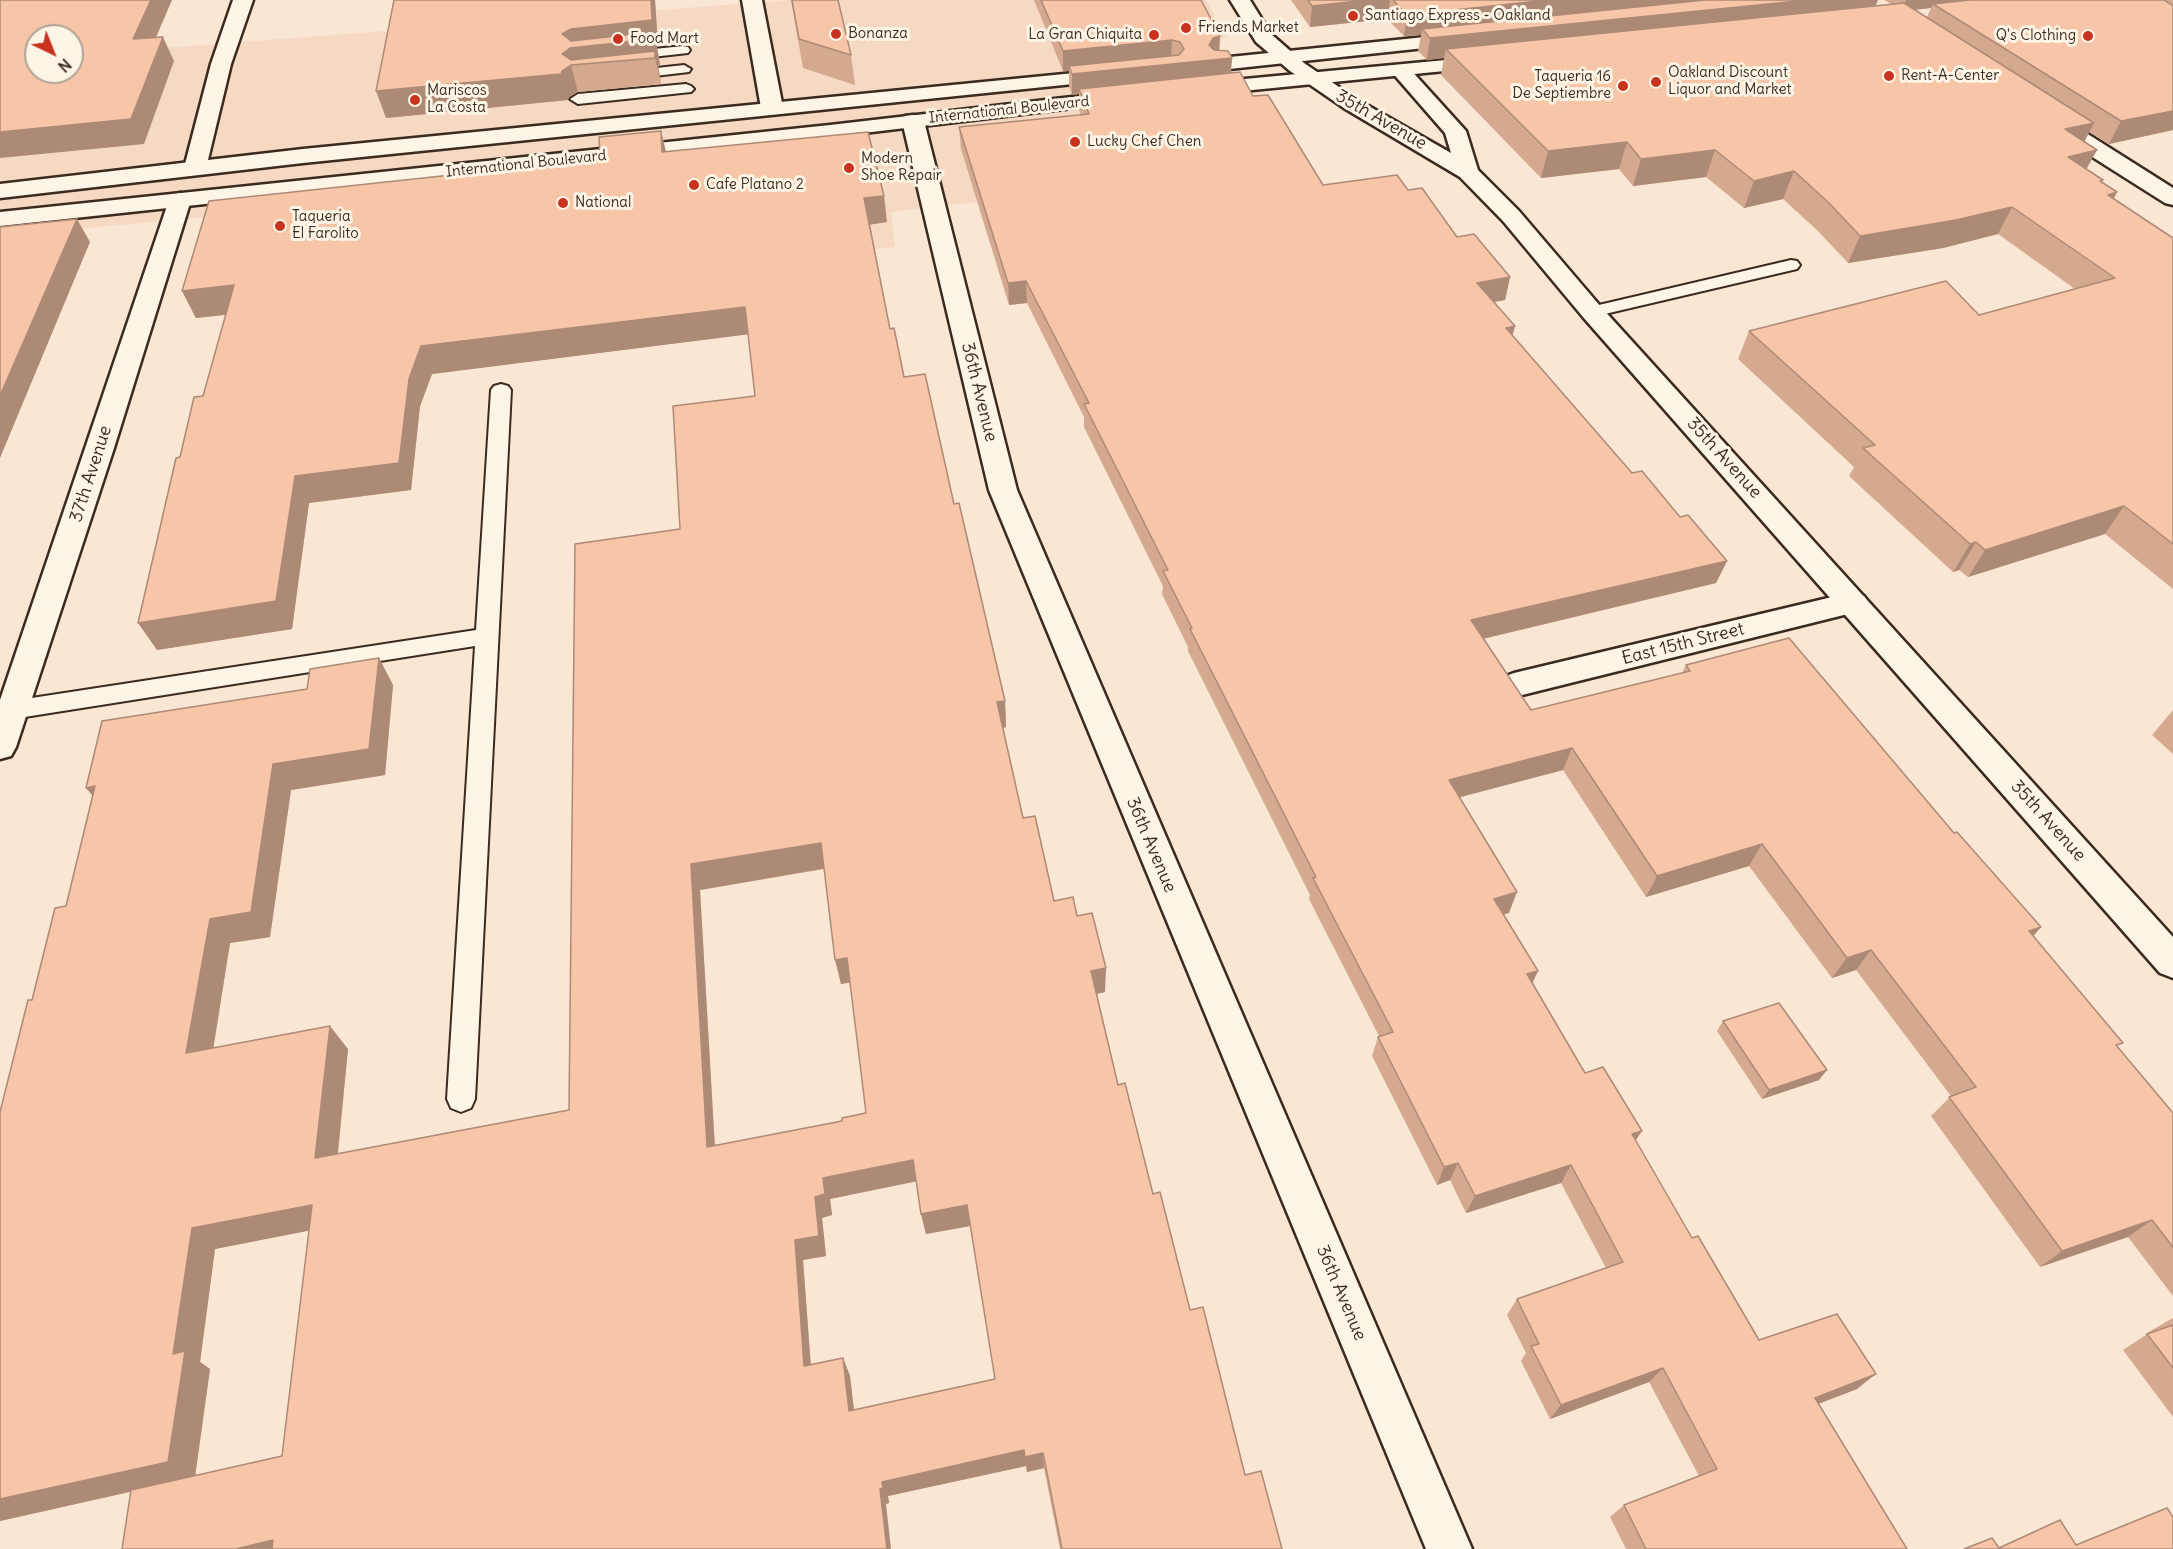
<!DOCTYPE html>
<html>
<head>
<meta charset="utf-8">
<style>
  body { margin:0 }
  #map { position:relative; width:2173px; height:1549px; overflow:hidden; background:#fae7d3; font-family:Delius,sans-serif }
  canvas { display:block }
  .north { position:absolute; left:24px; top:24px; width:60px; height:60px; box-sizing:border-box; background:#fcf5e5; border:2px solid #afa495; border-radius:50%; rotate:137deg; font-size:16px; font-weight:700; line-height:24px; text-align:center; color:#3b2a1e }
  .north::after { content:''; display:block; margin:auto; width:21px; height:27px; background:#c8321e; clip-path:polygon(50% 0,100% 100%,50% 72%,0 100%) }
</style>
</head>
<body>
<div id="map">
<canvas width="2173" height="1549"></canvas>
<div class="north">N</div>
</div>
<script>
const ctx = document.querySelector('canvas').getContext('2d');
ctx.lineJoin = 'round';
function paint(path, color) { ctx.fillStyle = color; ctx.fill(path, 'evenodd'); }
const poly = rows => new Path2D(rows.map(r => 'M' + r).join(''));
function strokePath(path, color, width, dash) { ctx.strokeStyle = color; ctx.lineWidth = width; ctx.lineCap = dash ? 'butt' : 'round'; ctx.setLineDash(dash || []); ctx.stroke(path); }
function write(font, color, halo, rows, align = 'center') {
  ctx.font = font + ' Delius,sans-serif'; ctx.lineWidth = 6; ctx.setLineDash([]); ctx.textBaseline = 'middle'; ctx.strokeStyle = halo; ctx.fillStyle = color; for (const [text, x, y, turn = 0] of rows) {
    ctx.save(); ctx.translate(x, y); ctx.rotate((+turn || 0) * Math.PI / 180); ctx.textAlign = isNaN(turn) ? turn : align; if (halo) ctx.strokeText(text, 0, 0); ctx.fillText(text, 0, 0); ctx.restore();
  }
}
paint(poly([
  [790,0,1206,0,1227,38,1103,53,1071,191,891,212,895,247,671,273,228,215,0,236,0,60,36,72,72,72,72,55]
]), '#f5d9c3');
const service = poly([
  [683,46,688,47,690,50,688,53,625,60,618,56,625,52,683,46],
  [684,65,691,69,689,72,629,79,622,75,629,71,684,65],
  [686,84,691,86,694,89,691,92,578,104,570,99,578,94,686,84],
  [1791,260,1797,261,1800,265,1797,269,1592,317,1586,316,1583,312,1586,308,1791,260],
  [501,384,508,386,511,390,475,1099,471,1108,461,1112,451,1108,447,1099,475,646,12,719,4,716,0,710,4,704,12,701,476,630,491,390,494,386,501,384]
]);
const minor = poly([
  [233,0,253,0,231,64,206,168,203,173,195,175,187,173,184,168,211,64,233,0],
  [742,0,762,0,783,108,779,112,772,114,765,112,761,108,742,0],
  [2045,111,2053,112,2173,188,2173,205,2165,203,2037,122,2034,117,2037,112,2045,111],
  [913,115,921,116,924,121,1017,490,1472,1549,1426,1549,989,490,902,121,905,116,913,115],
  [180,193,188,195,191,200,114,448,16,747,11,756,0,759,0,700,169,200,172,195,180,193],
  [1853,592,1864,596,1868,603,1864,610,1514,697,1503,693,1498,685,1503,677,1514,673,1853,592]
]);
const secondary = poly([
  [1230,0,1250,0,1271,34,1304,63,1358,100,1451,153,1445,133,1391,71,1394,67,1401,65,1408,67,1466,131,1478,170,1519,211,1601,307,2173,937,2173,978,2160,973,1583,317,1503,221,1460,177,1344,108,1290,71,1256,42,1230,0]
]);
const primary = poly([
  [1464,33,1471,35,1474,39,1471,43,1220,70,1213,68,1210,64,1213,60,1220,58,1464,33],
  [1488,56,1495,58,1498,62,1495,66,1202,95,1195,93,1192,89,1195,85,1202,83,1488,56],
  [1115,69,1122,71,1125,75,1122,79,303,163,0,198,0,184,303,149,1115,69],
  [1124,91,1131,93,1134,97,1131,101,830,137,0,226,0,212,830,125,1124,91]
]);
strokePath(service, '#3b2a1e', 4);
strokePath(minor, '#3b2a1e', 5);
strokePath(secondary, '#3b2a1e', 5);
strokePath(primary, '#3b2a1e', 5);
paint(service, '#fcf5e5');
paint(minor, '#fcf5e5');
paint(secondary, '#fcf5e5');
paint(primary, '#fcf5e5');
paint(poly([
  [393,0,655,0,658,46,657,47,660,65,658,65,661,84,578,92,569,97,568,100,386,118],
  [791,0,838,0,851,55,855,85,803,68],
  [1034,0,1201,0,1220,36,1219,50,1232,58,1231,73,1253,96,1323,185,1408,190,1457,237,1510,277,1505,300,1493,302,1512,336,1632,473,1680,517,1727,561,1716,583,1483,639,1531,710,1682,673,1686,665,1954,833,2041,927,2033,936,2118,1047,2173,1113,2173,1296,2128,1237,2040,1267,1931,1116,1951,1096,1856,970,1832,978,1749,866,1646,897,1563,770,1459,797,1509,913,1504,914,1532,983,1585,1073,1635,1141,1692,1238,1759,1340,1857,1389,1818,1404,1907,1549,1626,1549,1610,1517,1624,1505,1699,1476,1649,1382,1550,1419,1521,1361,1526,1353,1507,1315,1517,1299,1606,1268,1561,1183,1466,1213,1450,1180,1437,1185,1372,1056,1378,1037,1379,1036,1309,899,1310,895,1188,651,1188,647,1162,594,1163,586,1084,427,1084,417,1027,303,1009,305,961,149,959,127,1081,115,1079,110,1079,94,1072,95,1069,86,1069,71,1063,71],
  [1291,0,1878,0,1875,6,1891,4,1884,0,2173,0,2173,130,2109,144,2089,132,2084,142,2087,169,2102,182,2117,192,2114,199,2173,238,2173,589,2105,534,1968,577,1959,570,1953,572,1849,476,1854,467,1738,359,1749,331,1979,315,2075,289,1998,234,1943,248,1848,263,1818,231,1783,199,1744,208,1706,177,1633,186,1619,169,1541,178,1441,75,1444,58,1427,60,1418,51,1421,35,1404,36,1387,19,1310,27],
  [1931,8,1927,17,1915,10],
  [661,131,666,152,887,222,870,224,890,329,904,377,954,504,1005,701,1006,727,1003,728,1023,818,1054,901,1077,916,1105,992,1097,994,1118,1085,1190,1310,1245,1475,1282,1549,1060,1549,1044,1468,1027,1472,1026,1466,888,1496,889,1503,886,1504,130,1492,0,1521,0,1112,32,1000,66,906,307,689,379,658,393,685,385,775,291,790,270,937,230,943,213,1048,348,1049,338,1154,569,1110,680,529,755,396,748,334,432,374,420,406,411,490,309,503,292,629,157,650,180,457,203,396,226,315,196,318,182,291,600,159],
  [824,869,841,984,850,982,866,1113,842,1121,715,1146,700,890],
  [916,1181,921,1214,926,1234,970,1226,995,1379,854,1410,850,1376,843,1358,811,1365,803,1260,826,1256,822,1218,832,1215,830,1199],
  [309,1230,282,1456,195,1476,210,1369,200,1362,215,1249],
  [2173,710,2173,754,2152,735],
  [1723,1021,1819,1080,1762,1099,1717,1031],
  [2173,1318,2173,1417,2123,1350,2146,1335,2145,1334]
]), '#d4a990');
paint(poly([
  [151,0,172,0,145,63,133,39],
  [651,0,655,0,658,46,657,47,660,65,658,65,661,84,655,58,571,65,578,92,569,97,568,100,386,118,376,91,562,54,562,34,571,29],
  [1367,0,1390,0,1387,19,1310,27,1312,6],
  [1548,0,1750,0,1422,29,1421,35,1404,36,1407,15],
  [1808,0,1878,0,1872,14,1446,49,1444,58,1427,60,1430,38],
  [1906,0,2012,0,1933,4,1931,8,1902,11],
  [1220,36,1219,56,1232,58,1230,78,1079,89,1079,94,1072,95,1072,74,1209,60,1209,45,1213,38],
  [163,37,174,61,144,144,0,158,0,132],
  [1172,40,1171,61,1069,66,1069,71,1063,71,1063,51],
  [2173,111,2173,130,2109,144,2121,121],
  [2094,123,2080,150,2065,129],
  [661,131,667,157,662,152],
  [1627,142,1619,169,1541,178,1548,151],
  [1715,150,1706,177,1633,186,1641,159],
  [2097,150,2082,177,2068,157],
  [1794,171,1783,199,1744,208,1754,181],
  [2117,192,2101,220,2108,195],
  [884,196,887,222,868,225,864,198],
  [2012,207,1998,234,1943,248,1848,263,1860,236],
  [77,219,90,242,0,458,0,396],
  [1510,277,1505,300,1471,306,1477,283],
  [1026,281,1027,303,1009,305,1008,283],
  [234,285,247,312,196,318,182,291],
  [745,307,751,334,432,374,420,406,411,490,309,503,292,629,157,650,138,623,295,476,409,379,421,346],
  [1515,326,1509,349,1506,328],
  [2124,506,2105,534,1968,577,1985,550],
  [1976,542,1959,570,1953,572,1970,544],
  [1727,561,1716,583,1465,643,1471,620],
  [379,658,393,685,385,775,291,790,270,937,230,943,209,1076,186,1053,210,919,273,764],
  [1005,701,1006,727,999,729,997,702],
  [1572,748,1563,770,1442,802,1449,780],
  [95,786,107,813,86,788],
  [821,843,827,868,700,890,716,1169,707,1147,691,864],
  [1762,844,1749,866,1646,897,1657,876],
  [1517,892,1509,913,1486,919,1494,899],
  [2041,927,2023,948,2029,931],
  [1871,950,1856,970,1832,978,1847,958],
  [847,958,853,982,841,984,835,960],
  [1106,968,1105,992,1091,995,1091,971],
  [1538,971,1529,991,1527,974],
  [330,1026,348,1049,335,1179,315,1158],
  [1827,1070,1819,1080,1762,1099,1769,1090],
  [1642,1131,1630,1149,1632,1134],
  [913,1160,918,1181,830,1199,832,1215,822,1218,826,1256,803,1260,812,1384,804,1366,795,1240,823,1178],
  [1458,1163,1450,1180,1437,1185,1444,1167],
  [1571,1165,1561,1183,1466,1213,1475,1196],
  [312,1205,333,1226,215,1249,200,1362,210,1369,195,1477,0,1521,0,1499,173,1354,192,1228],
  [967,1205,970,1226,926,1234,921,1214],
  [2152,1220,2128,1237,2040,1267,2062,1251],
  [843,1358,850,1376,856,1428,849,1411],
  [1663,1368,1649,1382,1550,1419,1561,1405],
  [1876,1374,1857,1389,1797,1412,1815,1398],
  [1024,1450,1026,1466,888,1496,889,1503,886,1504,891,1549,887,1549,880,1489,882,1482],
  [1043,1453,1044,1468,1027,1472,1025,1457],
  [273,1540,288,1549,236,1549]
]), '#ad8a76');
const building = poly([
  [0,0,151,0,133,39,163,37,131,119,0,132,0,0],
  [36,36,72,36,72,72,36,72,36,36],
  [394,0,651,0,652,20,571,29,562,34,571,41,653,32,654,39,570,48,562,54,571,60,655,51,655,58,571,65,562,71,561,74,376,91,394,0],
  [792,0,838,0,851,55,799,39,792,0],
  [1041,0,1201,0,1220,36,1213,38,1209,45,1214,50,1228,51,1232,58,1072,74,1069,66,1179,55,1184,49,1180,42,1172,40,1063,51,1041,0],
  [1308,0,1367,0,1312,6,1308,0],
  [1393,0,1548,0,1407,15,1393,0],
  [1705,0,1808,0,1430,38,1422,29,1705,0],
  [1969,0,2164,0,2173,6,2173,111,2121,121,1933,4,1969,0],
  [1904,3,2094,123,2065,129,2097,150,2068,157,2103,180,2100,181,2117,192,2108,195,2173,238,2173,544,2124,506,1985,550,1976,542,1970,544,1863,448,1875,445,1749,331,1946,281,1979,315,2115,278,2012,207,1956,220,1860,236,1830,204,1794,171,1754,181,1715,150,1641,159,1627,142,1548,151,1446,49,1904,3],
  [1240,72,1253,96,1268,95,1323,185,1397,175,1408,190,1422,188,1457,237,1474,234,1510,277,1477,283,1515,326,1506,328,1632,473,1642,471,1680,517,1688,515,1727,561,1471,620,1531,710,1690,671,1686,665,1789,638,1954,833,1957,832,2041,927,2029,931,2123,1043,2116,1045,2173,1113,2173,1247,2152,1220,2062,1251,1949,1097,1976,1087,1871,950,1847,958,1762,844,1657,876,1572,748,1449,780,1517,892,1494,899,1538,971,1527,974,1585,1073,1603,1067,1642,1131,1632,1134,1692,1238,1698,1236,1759,1340,1837,1314,1876,1374,1815,1398,1907,1549,1646,1549,1624,1505,1717,1469,1663,1368,1561,1405,1531,1346,1539,1344,1517,1299,1623,1262,1571,1165,1475,1196,1458,1163,1444,1167,1378,1037,1393,1032,1313,878,1316,877,1190,629,1192,628,1163,571,1168,570,1084,404,1089,403,1026,281,1008,283,959,127,1089,114,1079,89,1240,72],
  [661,131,662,152,868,132,884,196,864,198,890,329,894,328,904,377,925,374,954,504,959,503,1005,701,997,702,1023,818,1035,816,1054,901,1073,897,1077,916,1092,913,1106,968,1091,971,1118,1085,1125,1083,1153,1194,1160,1192,1190,1310,1203,1307,1245,1475,1261,1471,1282,1549,1062,1549,1043,1453,1025,1457,1024,1450,882,1482,883,1488,880,1489,887,1549,272,1549,273,1540,236,1549,122,1549,131,1490,282,1456,312,1205,192,1228,173,1354,185,1351,168,1462,0,1499,0,1112,28,1000,32,1000,55,908,66,906,95,786,86,788,102,721,307,689,310,669,379,658,369,749,273,764,251,912,210,919,186,1053,330,1026,315,1158,569,1110,575,544,680,529,673,406,755,396,745,307,421,346,409,379,399,463,295,476,276,601,138,623,176,458,180,457,194,397,203,396,234,285,182,291,209,201,600,159,599,137,661,131],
  [821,843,835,960,847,958,866,1113,842,1118,842,1121,707,1147,691,864,821,843],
  [913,1160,921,1214,967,1205,995,1379,849,1411,843,1358,804,1366,795,1240,819,1236,815,1197,825,1194,823,1178,913,1160],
  [77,219,0,396,0,227,77,219],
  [1779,1003,1827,1070,1769,1090,1723,1021,1779,1003],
  [2173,1325,2173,1368,2147,1334,2173,1325],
  [2167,1508,2173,1517,2173,1549,1964,1549,1992,1538,1999,1548,2060,1520,2076,1545,2167,1508]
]);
paint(building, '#f7c5a8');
strokePath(building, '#ad8a76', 1.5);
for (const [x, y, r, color] of [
  [1353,16,6,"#c8321e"],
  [1186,28,6,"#c8321e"],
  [836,34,6,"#c8321e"],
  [1154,35,6,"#c8321e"],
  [2088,36,6,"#c8321e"],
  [618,39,6,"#c8321e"],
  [1889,76,6,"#c8321e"],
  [1656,82,6,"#c8321e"],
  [1623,86,6,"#c8321e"],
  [415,100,6,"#c8321e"],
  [1075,142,6,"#c8321e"],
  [849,168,6,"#c8321e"],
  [694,185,6,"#c8321e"],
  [563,203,6,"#c8321e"],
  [280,226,6,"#c8321e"]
]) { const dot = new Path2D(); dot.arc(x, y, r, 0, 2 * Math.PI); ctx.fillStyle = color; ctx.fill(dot); strokePath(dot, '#fcf5e5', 2); }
write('15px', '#3b2a1e', '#fcf5e5', [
  ["Santiago Express - Oakland",1365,16],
  ["Friends Market",1198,28],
  ["Bonanza",848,34],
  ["La Gran Chiquita",1142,35,"right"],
  ["Q's Clothing",2076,36,"right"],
  ["Food Mart",630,39],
  ["Oakland Discount",1668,73],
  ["Liquor and Market",1668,90],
  ["Rent-A-Center",1901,76],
  ["Taqueria 16",1611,77,"right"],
  ["De Septiembre",1611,94,"right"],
  ["Mariscos",427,91],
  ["La Costa",427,108],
  ["Lucky Chef Chen",1087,142],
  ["Modern",861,159],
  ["Shoe Repair",861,176],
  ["Cafe Platano 2",706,185],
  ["National",575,203],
  ["Taqueria",292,217],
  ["El Farolito",292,234]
], 'left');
write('15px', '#3b2a1e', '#fcf5e5', [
  ["International Boulevard",1009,110,-6],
  ["International Boulevard",526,164,-6]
]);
write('18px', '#3b2a1e', '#fcf5e5', [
  ["35th Avenue",1381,120,30],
  ["36th Avenue",979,392,76],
  ["35th Avenue",1724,458,48],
  ["37th Avenue",91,474,-72],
  ["East 15th Street",1683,644,-14],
  ["35th Avenue",2048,821,48],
  ["36th Avenue",1151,845,67],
  ["36th Avenue",1341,1293,67]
]);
</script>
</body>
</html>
